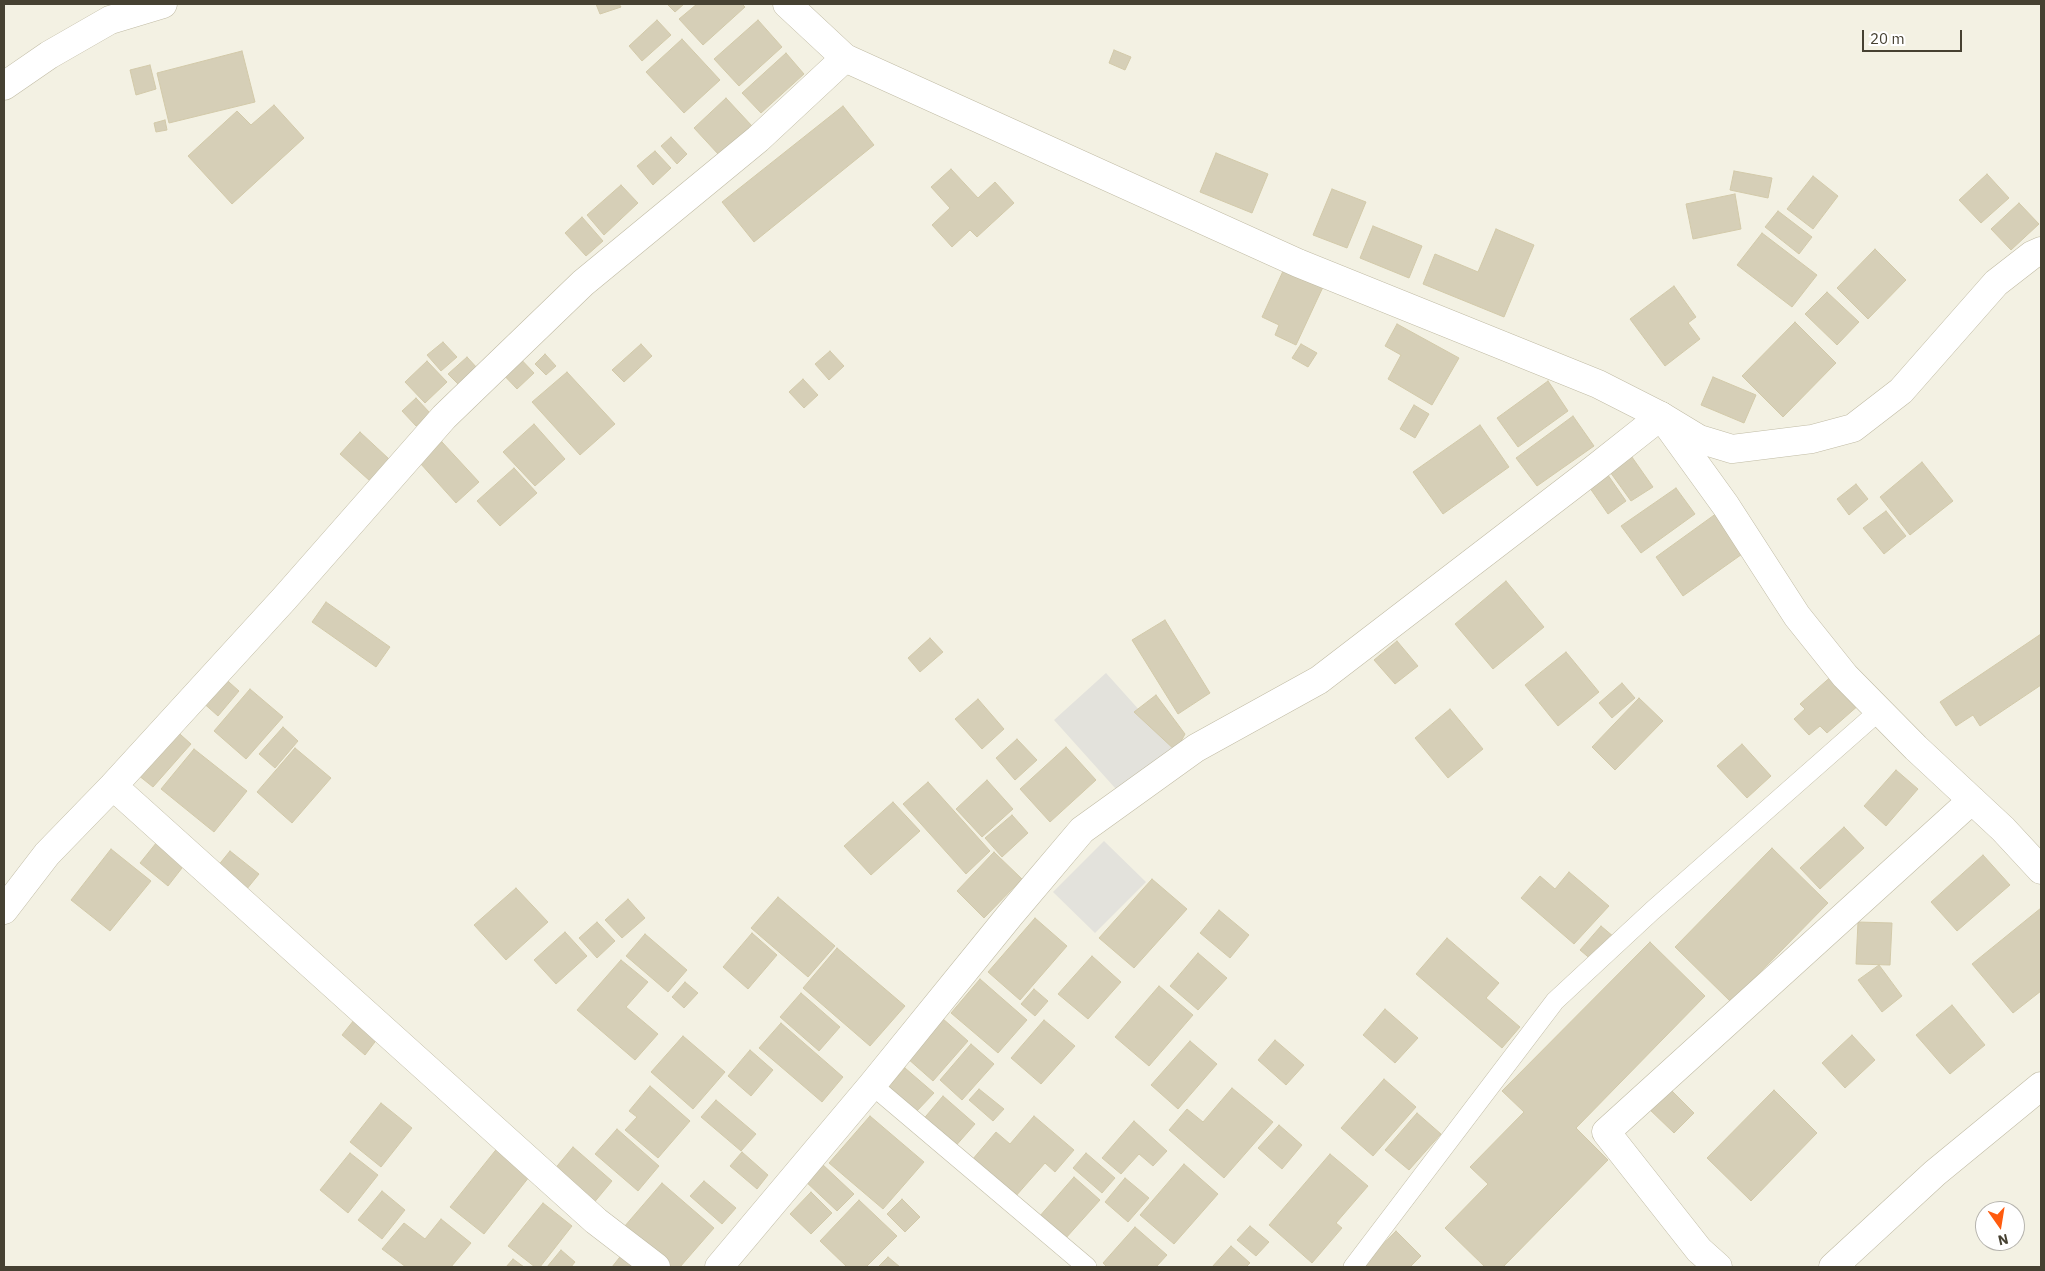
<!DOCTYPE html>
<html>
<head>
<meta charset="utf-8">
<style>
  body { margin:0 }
  #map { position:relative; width:2045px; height:1271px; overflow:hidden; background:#f3f1e3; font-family:"IBM Plex Sans",sans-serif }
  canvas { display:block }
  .frame { position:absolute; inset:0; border:5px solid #464132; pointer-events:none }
  .north { position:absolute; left:1975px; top:1201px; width:50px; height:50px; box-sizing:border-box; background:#fff; border:1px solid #b5b3ad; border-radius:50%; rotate:167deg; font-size:14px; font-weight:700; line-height:20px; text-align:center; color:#464132 }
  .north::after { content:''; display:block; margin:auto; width:18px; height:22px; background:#ff5b0e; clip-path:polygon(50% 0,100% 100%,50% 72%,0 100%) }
  .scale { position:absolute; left:1862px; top:30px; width:100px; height:22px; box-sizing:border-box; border:2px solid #464132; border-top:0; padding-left:6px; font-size:15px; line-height:18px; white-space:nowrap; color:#464132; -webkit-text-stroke:4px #fff; paint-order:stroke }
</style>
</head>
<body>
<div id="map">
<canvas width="2045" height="1271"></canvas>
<div class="frame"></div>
<div class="north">N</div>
<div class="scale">20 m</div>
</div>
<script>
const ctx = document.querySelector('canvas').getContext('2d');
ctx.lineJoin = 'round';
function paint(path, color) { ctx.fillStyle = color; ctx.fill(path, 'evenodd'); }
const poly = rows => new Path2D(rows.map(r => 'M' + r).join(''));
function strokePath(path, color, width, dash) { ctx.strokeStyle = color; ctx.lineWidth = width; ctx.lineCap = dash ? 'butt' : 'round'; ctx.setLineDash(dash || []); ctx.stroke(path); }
paint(poly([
  [1106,673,1176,751,1124,798,1054,720],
  [1104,841,1146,882,1095,933,1053,892]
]), '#e3e2dc');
const building = poly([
  [596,4,619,4,621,7,600,14,596,4],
  [667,4,684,4,675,12,667,4],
  [697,4,742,4,745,7,703,45,679,19,697,4],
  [657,20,671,35,642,61,629,46,657,20],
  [758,20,782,47,739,86,714,59,758,20],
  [682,39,720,80,684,113,646,72,682,39],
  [1114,50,1131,57,1125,70,1109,63,1114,50],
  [242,51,255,102,169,123,157,73,242,51],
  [786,53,804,74,761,113,742,93,786,53],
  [150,65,156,89,136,95,130,70,150,65],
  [726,98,752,126,719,155,694,128,726,98],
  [274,105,304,138,232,204,188,156,237,111,251,125,274,105],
  [843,106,874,145,754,242,722,202,843,106],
  [165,120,167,130,156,132,154,123,165,120],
  [671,137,687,154,677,164,661,146,671,137],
  [655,151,671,168,653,185,637,166,655,151],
  [1216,153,1268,174,1252,213,1200,192,1216,153],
  [951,169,978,198,995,182,1014,203,977,237,970,230,952,247,932,225,950,208,931,187,951,169],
  [1734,171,1772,178,1768,198,1730,190,1734,171],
  [1987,174,2009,198,1981,223,1959,200,1987,174],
  [1813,176,1838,196,1813,229,1787,209,1813,176],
  [621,185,638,203,604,235,587,215,621,185],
  [1332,189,1366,202,1347,248,1313,235,1332,189],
  [1735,194,1741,229,1693,239,1686,204,1735,194],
  [2019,203,2039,224,2011,250,1991,229,2019,203],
  [1778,211,1812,237,1799,254,1765,227,1778,211],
  [582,217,603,241,586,256,565,233,582,217],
  [1373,226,1422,246,1409,278,1360,258,1373,226],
  [1496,229,1534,245,1504,317,1423,284,1435,254,1478,272,1496,229],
  [1762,233,1817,275,1792,307,1737,265,1762,233],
  [1875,249,1906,280,1868,319,1837,288,1875,249],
  [1284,269,1323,287,1296,345,1275,335,1279,325,1262,317,1284,269],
  [1674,286,1696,317,1688,323,1700,339,1665,366,1630,319,1674,286],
  [1827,292,1859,322,1837,345,1805,314,1827,292],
  [1795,322,1836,363,1783,417,1742,376,1795,322],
  [1397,324,1459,358,1432,405,1388,379,1401,355,1385,346,1397,324],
  [443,342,457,357,441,371,427,355,443,342],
  [641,344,652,356,624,382,612,370,641,344],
  [1301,344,1317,353,1308,367,1292,358,1301,344],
  [830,351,844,366,829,380,815,364,830,351],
  [515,353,534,373,517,389,498,369,515,353],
  [545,354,556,366,546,375,535,364,545,354],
  [467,357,478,369,460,386,448,374,467,357],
  [427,361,447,382,425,403,405,382,427,361],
  [567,372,615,424,580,455,532,402,567,372],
  [1713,377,1756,395,1744,423,1701,405,1713,377],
  [803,379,818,395,804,408,789,392,803,379],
  [1548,381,1568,411,1518,447,1497,418,1548,381],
  [416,398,430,413,416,426,402,411,416,398],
  [1414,405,1429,414,1415,438,1400,429,1414,405],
  [1573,416,1594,446,1537,486,1516,458,1573,416],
  [534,424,565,459,535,486,503,452,534,424],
  [1480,425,1509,467,1443,514,1413,472,1480,425],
  [360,432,389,459,370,481,340,454,360,432],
  [442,442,479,482,456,503,420,463,442,442],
  [1627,450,1653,487,1631,501,1605,465,1627,450],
  [1922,462,1953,501,1910,535,1880,497,1922,462],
  [514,468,537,493,500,526,477,501,514,468],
  [1603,468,1626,501,1608,514,1585,481,1603,468],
  [1856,484,1868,499,1849,515,1837,499,1856,484],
  [1676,488,1695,514,1641,553,1621,526,1676,488],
  [1886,511,1906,536,1884,554,1863,528,1886,511],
  [1717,513,1745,552,1683,596,1656,557,1717,513],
  [1506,581,1544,627,1493,669,1455,624,1506,581],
  [326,602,390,647,376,667,312,622,326,602],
  [1165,620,1210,693,1178,714,1132,640,1165,620],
  [2041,634,2041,685,1980,726,1973,715,1956,726,1940,702,2041,634],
  [930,638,943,652,920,672,908,658,930,638],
  [1397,641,1418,666,1395,684,1374,660,1397,641],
  [1566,652,1599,692,1558,726,1525,685,1566,652],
  [1834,674,1860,704,1827,733,1820,726,1809,735,1794,719,1805,709,1800,704,1834,674],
  [221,675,239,691,218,716,200,700,221,675],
  [1622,683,1635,698,1612,718,1599,703,1622,683],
  [250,689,283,717,246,759,214,731,250,689],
  [1156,695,1185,734,1176,751,1134,712,1156,695],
  [1639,698,1663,721,1615,770,1592,747,1639,698],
  [978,699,1004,729,982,749,955,719,978,699],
  [1450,709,1483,749,1448,778,1415,738,1450,709],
  [171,726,191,744,153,787,133,771,171,726],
  [283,727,298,741,275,768,259,754,283,727],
  [1017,739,1037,760,1015,780,996,758,1017,739],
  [1742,744,1771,776,1747,798,1717,766,1742,744],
  [1066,747,1096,780,1050,822,1020,789,1066,747],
  [295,748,331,778,292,823,257,792,295,748],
  [194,749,247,791,214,832,161,789,194,749],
  [1896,770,1918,789,1886,826,1864,806,1896,770],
  [987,780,1013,809,982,837,956,809,987,780],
  [928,782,990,851,966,874,903,804,928,782],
  [893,802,920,831,871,875,844,846,893,802],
  [1012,815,1028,833,1002,857,985,838,1012,815],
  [1844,827,1864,848,1820,889,1800,868,1844,827],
  [161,837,189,859,168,886,140,863,161,837],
  [1772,848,1828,903,1731,1002,1675,947,1772,848],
  [111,849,151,881,110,931,71,900,111,849],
  [230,851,259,874,246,890,217,867,230,851],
  [994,852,1022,879,984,918,957,891,994,852],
  [1983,855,2010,885,1957,931,1931,902,1983,855],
  [1569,872,1609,906,1574,944,1521,898,1540,876,1555,889,1569,872],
  [1152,879,1187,909,1134,968,1099,938,1152,879],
  [516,888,548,922,506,960,474,925,516,888],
  [778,897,835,946,808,977,751,928,778,897],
  [628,899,645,918,622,938,605,920,628,899],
  [2041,908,2041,991,2013,1013,1972,964,2041,908],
  [1219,910,1249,935,1230,958,1200,933,1219,910],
  [1035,918,1067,946,1020,1000,988,972,1035,918],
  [597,922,615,941,597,958,579,938,597,922],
  [1858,922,1892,923,1890,965,1856,964,1858,922],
  [1601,926,1614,937,1593,961,1580,950,1601,926],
  [565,932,587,956,556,984,534,960,565,932],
  [752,933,777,955,748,989,723,967,752,933],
  [645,934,687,970,668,992,626,956,645,934],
  [1447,938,1499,983,1486,998,1520,1027,1502,1048,1416,974,1447,938],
  [1650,942,1705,996,1576,1128,1608,1160,1503,1267,1485,1267,1445,1228,1488,1184,1470,1167,1524,1112,1502,1091,1650,942],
  [837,948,905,1006,870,1046,803,988,837,948],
  [1198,953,1227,978,1198,1010,1170,986,1198,953],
  [1092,956,1121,982,1088,1019,1058,994,1092,956],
  [621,960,648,982,626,1007,658,1034,635,1060,577,1010,621,960],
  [1879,965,1902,996,1882,1012,1858,980,1879,965],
  [980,979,1027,1020,998,1053,951,1013,980,979],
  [685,982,698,993,684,1008,672,997,685,982],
  [1159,986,1193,1015,1149,1066,1115,1037,1159,986],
  [1034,989,1048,1001,1035,1016,1021,1004,1034,989],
  [801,993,840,1027,819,1051,780,1017,801,993],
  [1952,1005,1985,1045,1950,1074,1916,1035,1952,1005],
  [1385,1009,1418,1038,1395,1063,1363,1035,1385,1009],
  [358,1015,381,1034,365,1055,342,1035,358,1015],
  [942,1018,968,1041,933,1081,907,1058,942,1018],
  [1044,1020,1075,1046,1041,1084,1011,1058,1044,1020],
  [781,1023,843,1077,822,1102,759,1048,781,1023],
  [1852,1035,1875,1060,1845,1088,1822,1063,1852,1035],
  [683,1036,725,1072,693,1109,651,1072,683,1036],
  [1275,1040,1304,1065,1286,1085,1258,1060,1275,1040],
  [1190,1041,1217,1064,1178,1109,1151,1085,1190,1041],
  [971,1044,994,1064,962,1100,940,1080,971,1044],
  [750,1050,773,1070,751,1096,728,1076,750,1050],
  [905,1068,934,1093,915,1113,887,1089,905,1068],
  [1384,1079,1416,1107,1373,1156,1341,1128,1384,1079],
  [650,1086,690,1121,658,1158,625,1130,637,1117,629,1111,650,1086],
  [1668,1087,1694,1113,1674,1133,1648,1108,1668,1087],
  [1232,1088,1273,1122,1224,1178,1169,1130,1187,1109,1203,1122,1232,1088],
  [979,1089,1004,1109,993,1121,969,1100,979,1089],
  [1774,1090,1817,1133,1751,1201,1707,1158,1774,1090],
  [943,1096,975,1124,953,1149,921,1122,943,1096],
  [716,1100,756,1134,741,1151,701,1117,716,1100],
  [381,1103,412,1128,381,1167,350,1142,381,1103],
  [1417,1113,1441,1134,1409,1170,1385,1150,1417,1113],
  [870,1116,924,1162,883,1209,829,1163,870,1116],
  [1034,1116,1074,1150,1055,1172,1045,1163,1015,1197,972,1160,996,1132,1010,1144,1034,1116],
  [1134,1121,1167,1151,1153,1166,1139,1154,1121,1174,1102,1158,1134,1121],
  [1279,1125,1302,1145,1282,1169,1258,1148,1279,1125],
  [617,1129,659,1166,638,1191,595,1154,617,1129],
  [499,1146,533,1172,484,1234,450,1207,499,1146],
  [573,1147,612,1181,592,1205,553,1171,573,1147],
  [742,1152,768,1175,757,1189,730,1166,742,1152],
  [350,1153,378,1175,348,1213,320,1190,350,1153],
  [1086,1153,1115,1178,1102,1193,1073,1168,1086,1153],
  [1330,1154,1368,1186,1336,1223,1342,1228,1312,1263,1269,1225,1330,1154],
  [821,1163,854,1194,837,1211,804,1180,821,1163],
  [1184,1164,1218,1194,1174,1244,1140,1215,1184,1164],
  [1074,1177,1100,1200,1065,1239,1039,1217,1074,1177],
  [1125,1178,1149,1198,1128,1222,1105,1202,1125,1178],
  [704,1181,736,1208,722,1224,690,1196,704,1181],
  [662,1183,714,1228,680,1267,671,1267,624,1227,662,1183],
  [382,1191,405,1210,382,1239,358,1220,382,1191],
  [811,1192,832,1213,811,1234,790,1214,811,1192],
  [902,1199,920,1217,905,1232,887,1214,902,1199],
  [859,1200,897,1236,866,1267,847,1267,820,1241,859,1200],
  [543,1203,572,1226,540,1267,535,1267,508,1246,543,1203],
  [441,1219,471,1243,451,1267,406,1267,382,1249,404,1223,425,1239,441,1219],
  [1250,1226,1269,1242,1256,1256,1237,1240,1250,1226],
  [1135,1227,1167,1255,1156,1267,1107,1267,1103,1263,1135,1227],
  [1396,1231,1421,1256,1410,1267,1361,1267,1396,1231],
  [1231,1246,1250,1263,1246,1267,1212,1267,1231,1246],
  [561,1250,575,1262,571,1267,547,1267,561,1250],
  [623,1253,641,1267,612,1267,623,1253],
  [888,1257,900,1267,878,1267,888,1257],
  [513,1259,524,1267,506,1267,513,1259]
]);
paint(building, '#d6cfb7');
strokePath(building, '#d2c9a9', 1);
const service = poly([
  [872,1085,1087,1267],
  [1353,1267,1555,1001,1652,911,1879,711]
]);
const minor = poly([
  [113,786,596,1221,656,1267],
  [4,910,47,854,113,786,284,599,444,417,583,283,758,139,845,58],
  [719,1267,872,1085,1010,915,1082,830,1196,748,1319,680,1594,469,1661,416,1726,506,1797,616,1845,676,1916,748,2003,829,2041,870],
  [1718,1267,1699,1250,1606,1132,1972,800],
  [1833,1267,1935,1173,2041,1086]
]);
const tertiary = poly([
  [787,4,845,58,1298,263,1598,384,1661,416,1699,439,1732,449,1812,439,1853,428,1901,391,1996,283,2032,255,2041,251],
  [4,86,49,55,110,20,163,4]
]);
strokePath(service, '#c0bba4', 20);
strokePath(minor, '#c0bba4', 29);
strokePath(tertiary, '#c0bba4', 29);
strokePath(service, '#fff', 19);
strokePath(minor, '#fff', 28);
strokePath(tertiary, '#fff', 28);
</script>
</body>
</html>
